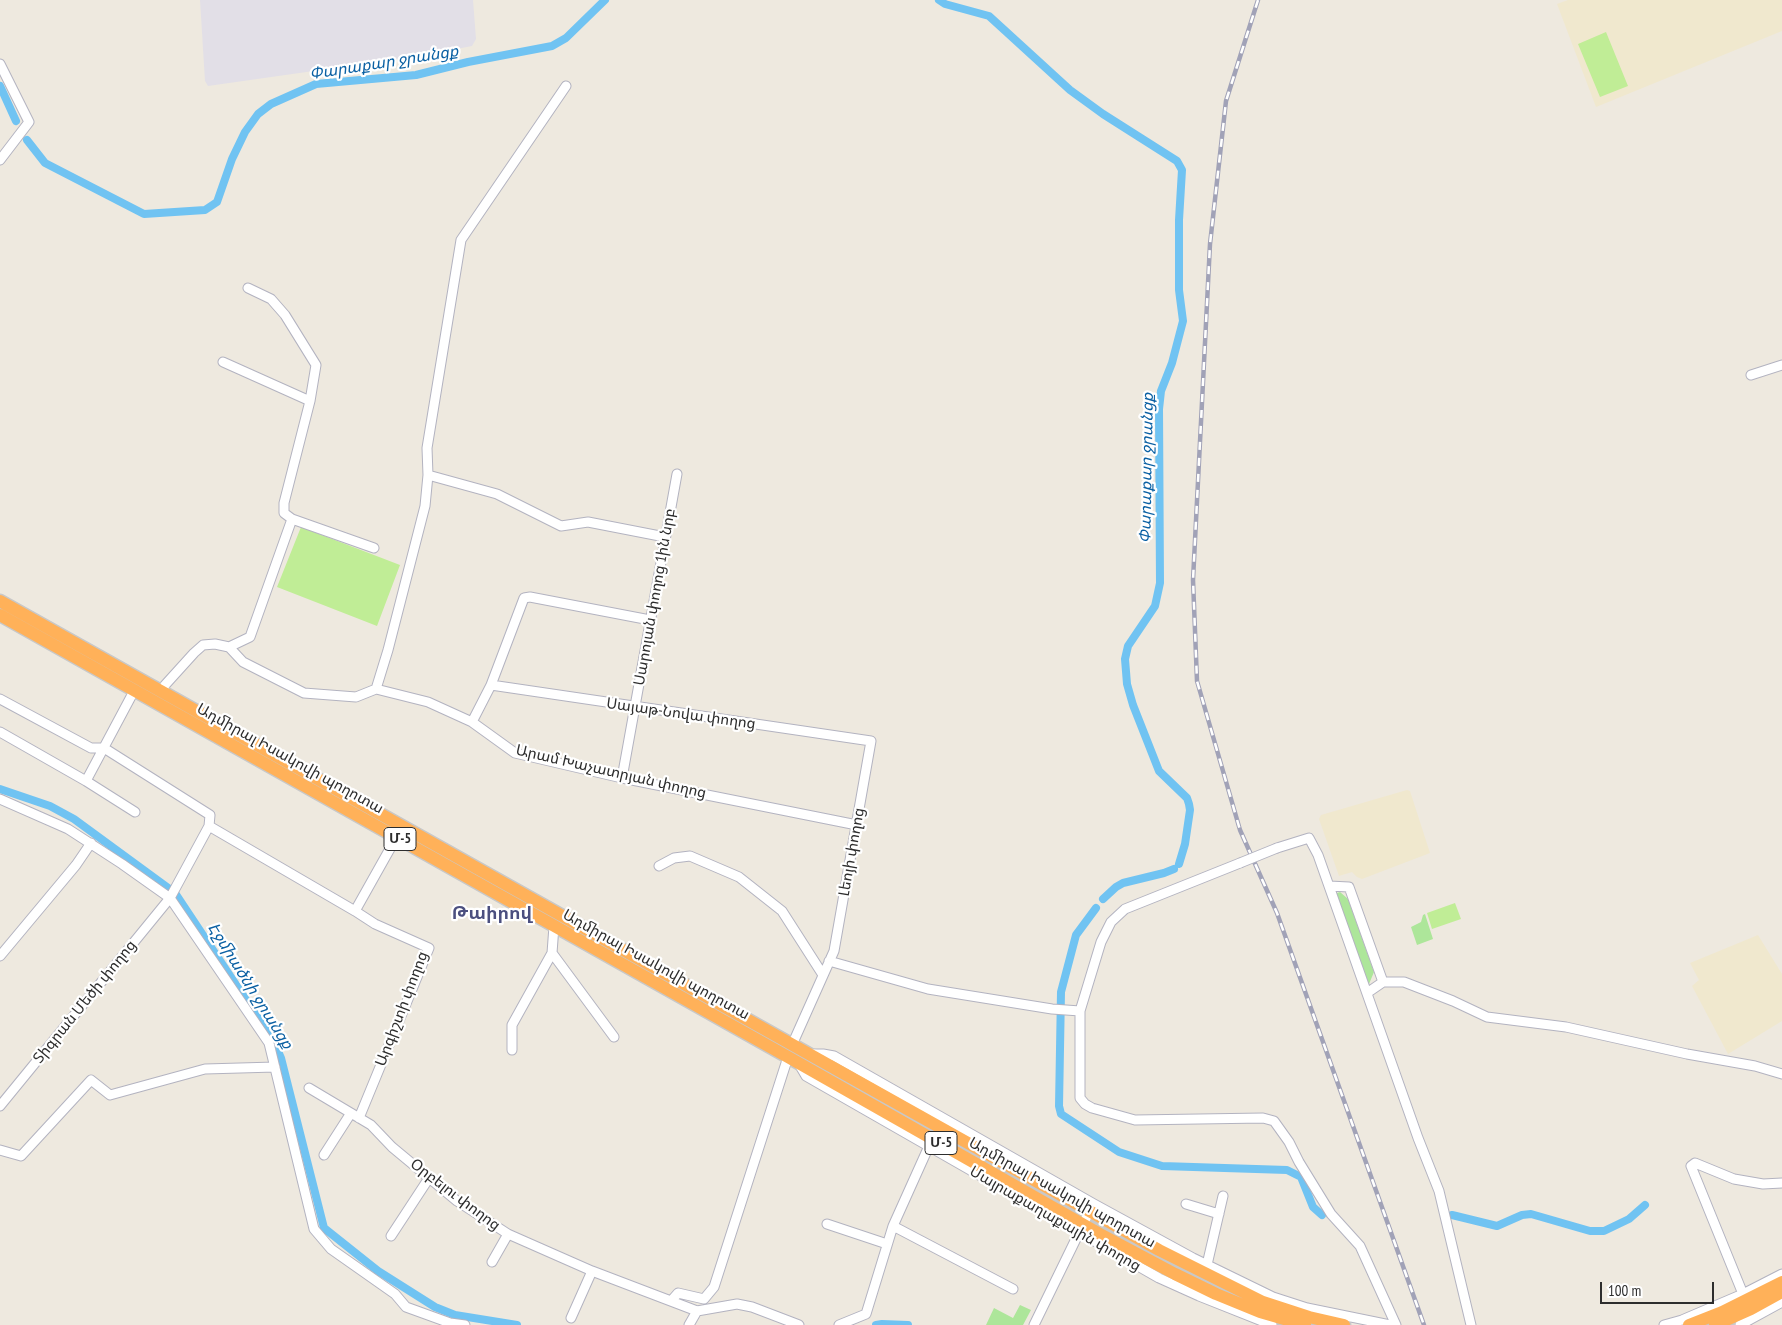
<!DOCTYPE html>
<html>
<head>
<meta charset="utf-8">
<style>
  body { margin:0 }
  #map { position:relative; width:1782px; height:1325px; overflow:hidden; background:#eee9df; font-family:"PT Sans Narrow",sans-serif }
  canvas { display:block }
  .scale { position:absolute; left:1600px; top:1282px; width:114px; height:22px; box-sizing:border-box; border:2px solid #2d2d2d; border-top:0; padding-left:6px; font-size:15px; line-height:18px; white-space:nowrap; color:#2d2d2d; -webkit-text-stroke:4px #fff; paint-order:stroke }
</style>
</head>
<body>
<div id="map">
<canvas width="1782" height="1325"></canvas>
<div class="scale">100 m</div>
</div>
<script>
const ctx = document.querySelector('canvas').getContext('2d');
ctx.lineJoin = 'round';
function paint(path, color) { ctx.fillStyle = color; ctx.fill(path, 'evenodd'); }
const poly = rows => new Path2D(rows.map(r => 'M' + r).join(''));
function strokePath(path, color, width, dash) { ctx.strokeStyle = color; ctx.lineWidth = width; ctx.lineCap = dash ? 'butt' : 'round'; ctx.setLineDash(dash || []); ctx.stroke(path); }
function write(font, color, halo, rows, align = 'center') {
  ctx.font = font + ' "PT Sans Narrow","Noto Sans Armenian",sans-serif'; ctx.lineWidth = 4.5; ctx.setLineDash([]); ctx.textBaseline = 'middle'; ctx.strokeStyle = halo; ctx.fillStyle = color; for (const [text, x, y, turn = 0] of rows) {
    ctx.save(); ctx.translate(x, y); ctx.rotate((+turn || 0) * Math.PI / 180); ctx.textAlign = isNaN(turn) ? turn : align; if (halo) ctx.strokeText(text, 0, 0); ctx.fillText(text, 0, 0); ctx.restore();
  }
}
paint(poly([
  [200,0,473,0,476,39,472,46,426,55,208,86,205,81]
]), '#e2dfe7');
paint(poly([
  [1568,0,1782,0,1782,31,1596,107,1557,4],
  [1407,790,1410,791,1430,853,1362,879,1357,877,1352,872,1339,876,1319,819,1321,815],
  [1758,935,1782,974,1782,1021,1728,1054,1692,986,1699,980,1690,963]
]), '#f0e8ce');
paint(poly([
  [1340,892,1348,899,1374,972,1369,984,1366,982,1335,899,1337,893],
  [1425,914,1433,939,1417,945,1411,927,1421,922,1423,915],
  [1020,1305,1031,1310,1023,1325,986,1325,994,1308,1013,1318]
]), '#ade69a');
paint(poly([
  [1606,32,1628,86,1600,97,1578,44],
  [301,527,400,565,377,626,277,587],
  [1455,903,1461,919,1432,929,1427,913]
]), '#c0ed96');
strokePath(poly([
  [939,0,945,4,989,16,1070,90,1103,114,1177,161,1182,170,1179,220,1179,290,1183,321,1172,363,1161,391,1159,409,1160,583,1155,606,1128,646,1125,659,1127,684,1133,705,1159,771,1187,798,1189,804,1190,810,1185,844,1179,864],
  [0,86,16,121],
  [27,140,45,163,144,214,205,210,217,202,232,159,245,132,258,114,271,104,316,84,416,75,468,62,552,46,566,38,605,0],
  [0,789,50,806,74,819,175,893,274,1042,281,1058,324,1228,378,1271,435,1307,455,1315,517,1325],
  [1103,899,1116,887,1123,883,1164,873,1174,869],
  [1096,908,1076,935,1061,992,1059,1106,1061,1114,1119,1152,1162,1166,1287,1170,1301,1177,1313,1207,1322,1215],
  [1452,1215,1497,1226,1522,1215,1531,1214,1590,1231,1604,1231,1629,1219,1645,1205],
  [876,1325,882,1324,908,1325]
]), '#70c3f2', 8);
const minor = poly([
  [0,64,29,122,0,160],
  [223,362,310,401],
  [1751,375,1782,365],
  [428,475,497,494,561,526,588,522,665,537],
  [292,519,374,548],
  [229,647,250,637,292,519,284,513,284,503,310,401,316,365,285,315,271,299,248,288],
  [491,685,871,741,834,951,792,1045],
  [376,689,388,650,425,506,428,475,427,448,461,240,566,86],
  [376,689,428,702,472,722,515,753,622,778,857,825],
  [162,692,165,685,194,653,203,645,215,644,229,647,243,662,304,693,356,697,376,689],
  [0,699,91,748,104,748,210,815,209,826,355,911,396,838],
  [472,722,491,685,524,598,530,597,650,620],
  [0,732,86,781,135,812],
  [622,778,677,474],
  [86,781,134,691],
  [0,799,68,829,122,864,170,898,269,1043,314,1229,331,1249,395,1294,406,1307,450,1323,465,1325],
  [1277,848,1309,838,1318,855,1418,1138,1439,1191,1471,1325],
  [1240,863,1125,909,1111,922,1101,942,1080,1011,1080,1098,1085,1104,1092,1108,1135,1120,1263,1118,1274,1121,1289,1142,1299,1162,1331,1214,1360,1246,1396,1325],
  [659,866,674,858,690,856,739,877,782,911,823,975],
  [1329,886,1349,887,1383,982],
  [355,911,375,924,429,948,359,1118],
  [552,953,614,1037],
  [0,956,76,865,91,843],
  [829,961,928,989,1052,1009,1080,1011],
  [1367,993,1383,982,1404,982,1453,1001,1487,1017,1566,1027,1687,1054,1755,1066,1782,1074],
  [512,1050,512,1025,552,953,554,926],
  [811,1054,823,1054,834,1056,1094,1204,1193,1258,1273,1297,1307,1308,1390,1325],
  [799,1064,806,1076,1159,1278,1199,1296,1272,1325],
  [309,1088,371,1125,392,1147,457,1201,508,1234,592,1271,697,1311],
  [0,1106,170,898,209,826],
  [0,1150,21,1156,91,1080,110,1095,205,1069,275,1067],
  [324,1155,351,1113],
  [1186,1204,1219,1214],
  [827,1224,887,1244],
  [893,1226,1013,1289],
  [391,1236,429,1178],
  [492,1262,508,1234],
  [1206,1269,1223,1196],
  [1743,1294,1691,1166,1695,1163,1734,1179,1763,1184,1782,1183],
  [671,1301,678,1293,704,1299,714,1287,788,1057],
  [697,1311,737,1304,752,1307,799,1325],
  [571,1318,592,1271],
  [689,1325,697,1311],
  [839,1325,866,1314,893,1226,929,1146],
  [1034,1325,1092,1206],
  [1664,1325,1682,1320,1743,1294,1782,1274],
  [1740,1325,1782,1302]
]);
const highway = poly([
  [0,601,1159,1250,1263,1302,1309,1317,1344,1325],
  [0,615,788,1057,1098,1233,1175,1274,1216,1294,1260,1312,1305,1325],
  [1689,1325,1722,1312,1782,1282],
  [1715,1325,1751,1309,1782,1292]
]);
strokePath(minor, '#b3b3c0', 11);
strokePath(highway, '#c8c8c8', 15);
strokePath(minor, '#fff', 9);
strokePath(highway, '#ffb159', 12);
const rail = poly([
  [1258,0,1226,101,1210,244,1193,580,1197,681,1240,830,1277,913,1424,1325]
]);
strokePath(rail, '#a1a2b7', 4.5);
strokePath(rail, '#fff', 2.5, [8]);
const minorBridge = poly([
  [1240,863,1277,848]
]);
strokePath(minorBridge, '#b3b3c0', 11, []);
strokePath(minorBridge, '#fff', 9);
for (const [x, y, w] of [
  [400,839,32],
  [941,1143,32]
]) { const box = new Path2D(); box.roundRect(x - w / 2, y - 11.5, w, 23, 4); ctx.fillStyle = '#fff'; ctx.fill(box); strokePath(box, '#2d2d2d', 1); }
write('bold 14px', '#2d2d2d', null, [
  ["Մ-5",400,839],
  ["Մ-5",941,1143]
]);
write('15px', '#2d2d2d', '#fff', [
  ["Սարոյան փողոց 1ին նրբ",655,597,-80],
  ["Սայաթ-Նովա փողոց",681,714,8],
  ["Ադմիրալ Իսակովի պողոտա",290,759,29],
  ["Արամ Խաչատրյան փողոց",611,772,13],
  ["Լեոյի փողոց",852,852,-80],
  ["Ադմիրալ Իսակովի պողոտա",656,965,29],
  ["Տիգրան Մեծի փողոց",85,1002,-51],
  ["Արգիշտի փողոց",402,1009,-69],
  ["Ադմիրալ Իսակովի պողոտա",1062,1193,29],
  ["Օրբելու փողոց",455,1195,37],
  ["Մայրաքաղաքային փողոց",1055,1219,30]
]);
write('italic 16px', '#0a60a3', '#fff', [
  ["Փարաքար ջրանցք",384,63,-9],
  ["Փարաքար ջրանցք",1147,468,-89],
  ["Էջմիածնի ջրանցք",250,986,58]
]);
write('bold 18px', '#4b4f7f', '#fff', [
  ["Թաիրով",492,914]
]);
</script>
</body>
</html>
